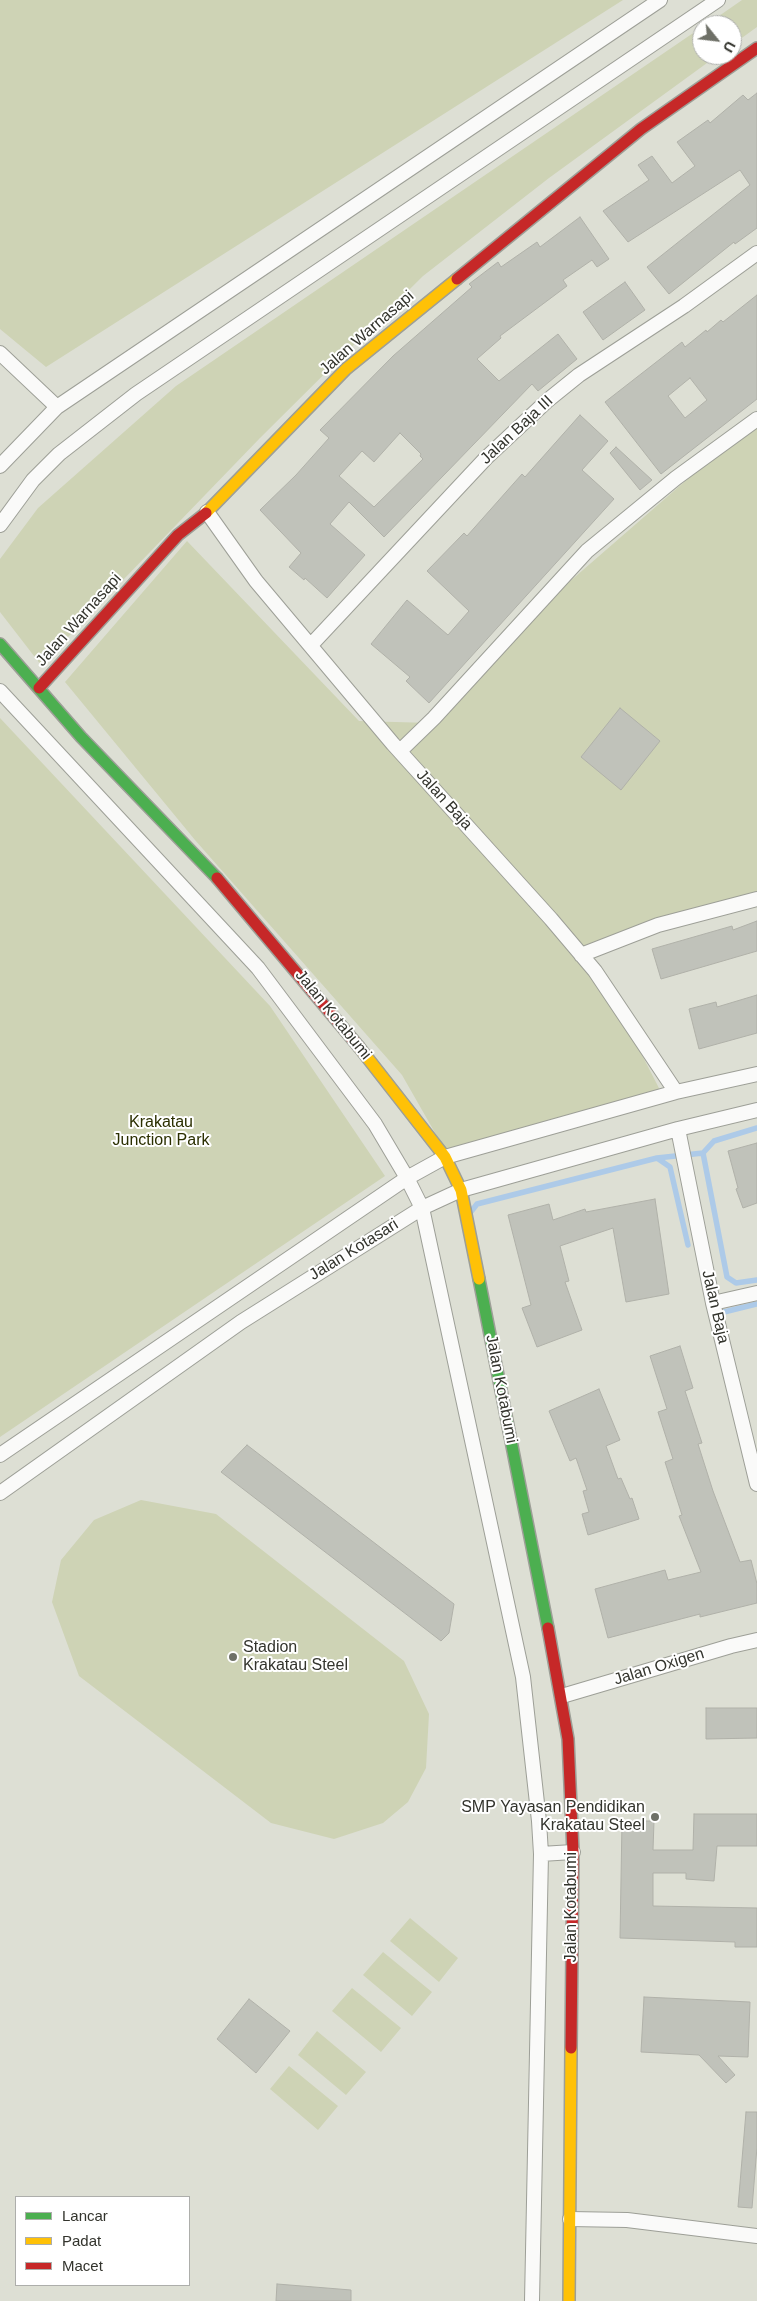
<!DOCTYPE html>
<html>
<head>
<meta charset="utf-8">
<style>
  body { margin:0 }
  #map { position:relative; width:757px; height:2301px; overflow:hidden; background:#dddfd4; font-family:Helvetica,sans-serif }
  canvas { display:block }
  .legend { position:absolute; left:15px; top:2196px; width:175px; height:90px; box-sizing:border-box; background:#fff; border:1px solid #adaeab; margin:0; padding:6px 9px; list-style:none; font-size:15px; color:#33342d }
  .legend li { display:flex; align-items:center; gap:10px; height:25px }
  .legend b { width:25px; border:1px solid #adaeab }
  .north { position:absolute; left:692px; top:15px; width:50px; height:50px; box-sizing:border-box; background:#fff; border:1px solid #adaeab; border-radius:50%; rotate:119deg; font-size:14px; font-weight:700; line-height:20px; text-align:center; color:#33342d }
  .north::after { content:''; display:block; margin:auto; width:18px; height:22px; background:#6e7067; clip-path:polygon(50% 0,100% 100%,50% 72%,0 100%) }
</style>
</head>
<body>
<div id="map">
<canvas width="757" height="2301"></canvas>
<ul class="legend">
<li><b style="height:6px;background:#4caf50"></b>Lancar</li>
<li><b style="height:6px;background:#ffc107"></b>Padat</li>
<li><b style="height:6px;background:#c62828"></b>Macet</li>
</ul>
<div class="north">U</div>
</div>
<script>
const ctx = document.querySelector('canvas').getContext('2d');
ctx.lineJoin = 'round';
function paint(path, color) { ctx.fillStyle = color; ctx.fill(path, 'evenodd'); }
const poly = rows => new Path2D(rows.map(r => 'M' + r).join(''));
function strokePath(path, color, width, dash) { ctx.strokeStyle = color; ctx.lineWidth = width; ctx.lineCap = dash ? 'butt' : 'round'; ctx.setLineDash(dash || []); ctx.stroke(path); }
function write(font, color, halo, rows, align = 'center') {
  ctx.font = font + ' Helvetica,sans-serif'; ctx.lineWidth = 4; ctx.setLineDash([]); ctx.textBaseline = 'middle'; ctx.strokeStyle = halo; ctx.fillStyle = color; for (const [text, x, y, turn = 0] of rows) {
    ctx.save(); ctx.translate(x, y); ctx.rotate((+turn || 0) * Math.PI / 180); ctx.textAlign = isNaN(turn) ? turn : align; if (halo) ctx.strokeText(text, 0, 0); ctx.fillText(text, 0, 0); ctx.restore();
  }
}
paint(poly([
  [0,0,623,0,46,367,0,329],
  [742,0,757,0,757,27,732,45,732,25,706,25],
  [702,27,702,55,718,55,549,178,423,276,260,438,41,665,0,612,0,559,38,508,176,386],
  [757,425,757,902,587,948,662,1094,450,1159,402,1075,195,840,65,682,187,541,359,721,431,723,545,603,713,457],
  [0,718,270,1006,385,1176,0,1437],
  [141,1500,216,1514,404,1661,429,1714,426,1768,408,1802,383,1823,334,1839,271,1823,79,1676,52,1602,61,1560,94,1520],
  [410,1918,458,1958,439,1982,390,1941],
  [383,1952,432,1992,412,2016,363,1975],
  [352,1988,401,2028,381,2052,332,2011],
  [317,2031,366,2072,346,2095,298,2055],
  [289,2066,338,2106,318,2130,270,2089]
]), '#ced3b5');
strokePath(poly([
  [703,1153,727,1277,736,1283,757,1280],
  [657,1158,703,1153,714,1141,757,1128],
  [470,1213,477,1204,657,1158,670,1167,688,1245],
  [724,1312,757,1304]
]), '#adcae8', 5.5);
const building = poly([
  [757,93,757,228,735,244,734,242,669,294,647,267,750,185,740,170,628,242,603,211,649,180,638,165,652,156,672,183,695,166,677,142,708,120,710,123,743,95,748,100,757,93],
  [580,217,609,259,597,267,592,260,563,280,567,286,500,336,501,338,477,359,499,381,558,334,577,359,538,391,532,384,384,537,349,502,330,524,365,555,327,598,305,578,304,580,289,567,301,553,260,510,296,475,329,438,320,430,393,356,472,287,469,284,498,262,501,267,537,242,540,247,580,217],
  [400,433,421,454,420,456,423,459,374,507,339,476,362,451,374,462,400,433],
  [625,282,645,310,603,340,583,312,625,282],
  [757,295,757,399,661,474,605,402,682,342,685,347,706,330,707,332,721,320,723,322,757,295],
  [690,378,707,400,685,418,668,396,690,378],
  [580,415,608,441,582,470,614,499,429,703,406,681,410,677,371,644,407,600,448,635,469,611,427,571,464,533,467,536,522,474,525,477,580,415],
  [616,447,652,480,640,490,610,453,616,447],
  [620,708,660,741,621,790,581,757,620,708],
  [757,921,757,951,661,979,652,949,732,926,733,930,757,921],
  [757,995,757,1033,699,1049,689,1009,716,1002,717,1007,757,995],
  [757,1143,757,1203,743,1208,736,1189,738,1188,728,1151,757,1143],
  [655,1199,669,1294,626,1302,613,1228,560,1246,569,1281,565,1282,582,1330,537,1347,522,1308,531,1305,508,1215,549,1204,553,1220,585,1209,586,1212,655,1199],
  [680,1346,693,1388,685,1391,702,1443,698,1444,713,1491,740,1562,751,1560,757,1584,757,1603,700,1617,700,1614,608,1638,595,1589,665,1570,668,1580,701,1572,679,1516,682,1515,665,1462,673,1459,658,1412,667,1409,650,1356,680,1346],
  [599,1389,620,1440,606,1446,618,1479,621,1478,630,1499,632,1498,639,1519,588,1535,582,1514,589,1512,583,1491,587,1490,576,1458,570,1461,549,1411,599,1389],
  [247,1445,454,1604,449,1633,441,1641,221,1472,247,1445],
  [706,1708,757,1708,757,1738,706,1739,706,1708],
  [694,1814,757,1814,757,1846,717,1846,714,1881,686,1879,686,1873,653,1873,653,1906,757,1908,757,1947,735,1947,735,1942,620,1938,622,1821,654,1821,653,1850,693,1850,694,1814],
  [644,1997,750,2002,748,2057,718,2056,735,2075,726,2083,699,2055,641,2052,644,1997],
  [249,1999,290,2031,256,2073,217,2039,249,1999],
  [746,2112,757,2112,757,2147,752,2208,738,2207,746,2112],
  [277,2284,351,2290,351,2301,276,2301,277,2284]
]);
paint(building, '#c0c2ba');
strokePath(building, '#b0b1a9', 1);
const street = poly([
  [0,353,57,407],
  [0,466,57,407,660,0],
  [207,512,256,581,393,744,551,919,595,971,676,1092],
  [0,525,33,480,59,454,136,394,718,0],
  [311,645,486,458,548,400,579,375,684,306,757,253],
  [0,691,258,968,375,1124,407,1178,422,1208,523,1677,539,1821,541,1854,532,2301],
  [400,751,434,718,587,551,676,478,757,419],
  [581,955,658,925,757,899],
  [678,1129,713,1303,757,1484],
  [713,1303,757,1293],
  [0,1455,407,1178,445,1157,676,1092,757,1074],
  [0,1493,241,1322,422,1208,461,1190,678,1129,757,1110],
  [562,1696,731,1646,757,1640],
  [541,1854,573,1852],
  [570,2219,627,2220,757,2236]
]);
const fast = poly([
  [0,644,81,737,217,878],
  [479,1279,548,1628]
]);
const slow = poly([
  [206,513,346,369,457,279],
  [359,1047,445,1157,461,1190,479,1279],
  [569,2301,571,2048]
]);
const jam = poly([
  [457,279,641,129,757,48],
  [39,688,178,535,206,513],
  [217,878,359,1047],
  [548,1628,568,1739,573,1852,571,2048]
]);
strokePath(street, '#9d9f97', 16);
strokePath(fast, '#9d9f97', 14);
strokePath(slow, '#9d9f97', 14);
strokePath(jam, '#9d9f97', 14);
strokePath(street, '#fafaf9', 14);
strokePath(fast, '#4caf50', 11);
strokePath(slow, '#ffc107', 11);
strokePath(jam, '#c62828', 11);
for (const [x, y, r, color] of [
  [233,1657,5,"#6e7067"],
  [655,1817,5,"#6e7067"]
]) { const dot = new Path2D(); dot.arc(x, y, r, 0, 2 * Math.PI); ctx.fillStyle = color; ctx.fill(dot); strokePath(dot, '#fff', 2); }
write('16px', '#33342d', '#fff', [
  ["Jalan Warnasapi",367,333,-41],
  ["Jalan Baja III",517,430,-43],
  ["Jalan Warnasapi",79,620,-48],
  ["Jalan Baja",444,800,48],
  ["Jalan Kotabumi",333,1015,51],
  ["Jalan Kotasari",354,1250,-32],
  ["Jalan Baja",715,1307,77],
  ["Jalan Kotabumi",501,1389,79],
  ["Jalan Oxigen",659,1667,-17],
  ["Jalan Kotabumi",572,1907,-90]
]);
write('16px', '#2b2f00', '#fff', [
  ["Krakatau",161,1123],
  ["Junction Park",161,1141]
]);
write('16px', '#33342d', '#fff', [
  ["Stadion",243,1648],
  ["Krakatau Steel",243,1666],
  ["SMP Yayasan Pendidikan",645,1808,"right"],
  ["Krakatau Steel",645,1826,"right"]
], 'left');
</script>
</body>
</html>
